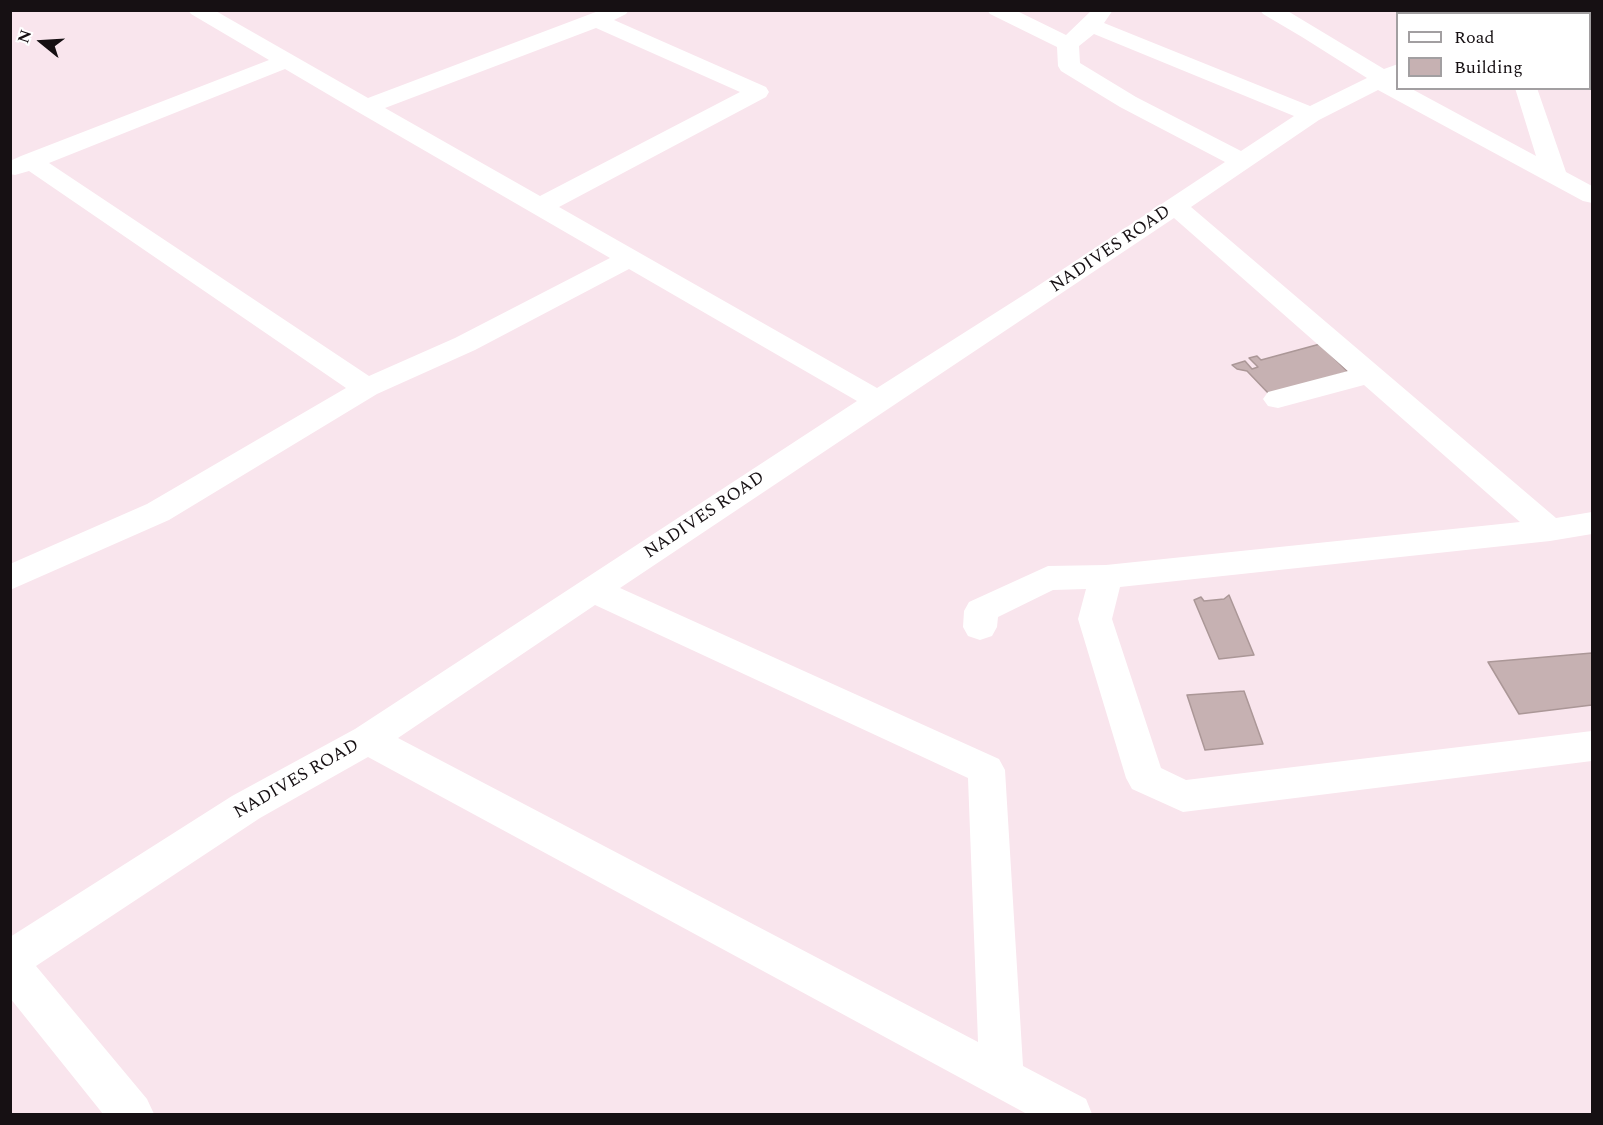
<!DOCTYPE html>
<html>
<head>
<meta charset="utf-8">
<style>
  body { margin:0 }
  #map { position:relative; width:1603px; height:1125px; overflow:hidden; background:#f9e5ed; font-family:Spectral,serif }
  canvas { display:block }
  .frame { position:absolute; inset:0; border:12px solid #161013; pointer-events:none }
  .legend { position:absolute; left:1396px; top:12px; width:195px; height:78px; box-sizing:border-box; background:#fff; border:2px solid #a29fa1; margin:0; padding:8px 10px; list-style:none; font-size:18px; color:#161013 }
  .legend li { display:flex; align-items:center; gap:12px; height:30px }
  .legend b { width:30px; border:2px solid #a29fa1 }
  .north { position:absolute; left:12px; top:12px; width:60px; height:60px; -webkit-text-stroke:4px #fff; paint-order:stroke; rotate:288deg; font-size:16px; font-weight:700; line-height:24px; text-align:center; color:#161013 }
  .north::after { content:''; display:block; margin:auto; width:21px; height:27px; background:#161013; clip-path:polygon(50% 0,100% 100%,50% 72%,0 100%) }
</style>
</head>
<body>
<div id="map">
<canvas width="1603" height="1125"></canvas>
<div class="frame"></div>
<ul class="legend">
<li><b style="height:8px;background:#fff"></b>Road</li>
<li><b style="height:16px;background:#c6b1b2"></b>Building</li>
</ul>
<div class="north">N</div>
</div>
<script>
const ctx = document.querySelector('canvas').getContext('2d');
ctx.lineJoin = 'round';
function paint(path, color) { ctx.fillStyle = color; ctx.fill(path, 'evenodd'); }
const poly = rows => new Path2D(rows.map(r => 'M' + r).join(''));
function strokePath(path, color, width, dash) { ctx.strokeStyle = color; ctx.lineWidth = width; ctx.lineCap = dash ? 'butt' : 'round'; ctx.setLineDash(dash || []); ctx.stroke(path); }
function write(font, color, halo, rows, align = 'center') {
  ctx.font = font + ' Spectral,serif'; ctx.lineWidth = 4.5; ctx.setLineDash([]); ctx.textBaseline = 'middle'; ctx.strokeStyle = halo; ctx.fillStyle = color; for (const [text, x, y, turn = 0] of rows) {
    ctx.save(); ctx.translate(x, y); ctx.rotate((+turn || 0) * Math.PI / 180); ctx.textAlign = isNaN(turn) ? turn : align; if (halo) ctx.strokeText(text, 0, 0); ctx.fillText(text, 0, 0); ctx.restore();
  }
}
const building = poly([
  [1320,344,1348,372,1269,394,1247,371,1237,369,1232,365,1245,361,1252,369,1258,367,1249,358,1257,356,1261,360,1320,344],
  [1229,595,1254,655,1219,659,1194,600,1201,597,1204,601,1224,599,1229,595],
  [1592,653,1592,705,1519,714,1488,662,1592,653],
  [1244,691,1263,744,1205,750,1187,695,1244,691]
]);
paint(building, '#c6b1b2');
strokePath(building, '#ab9797', 1.5);
paint(poly([
  [188,10,214,10,368,98,601,10,629,10,626,14,614,20,766,87,769,92,766,97,559,207,877,388,1033,289,1225,162,1120,107,1061,71,1058,66,1057,47,990,14,987,10,1015,10,1066,35,1092,10,1113,10,1104,23,1310,106,1367,78,1302,37,1263,14,1260,10,1286,10,1384,69,1398,64,1398,88,1410,88,1536,156,1515,88,1537,88,1566,172,1592,186,1592,203,1583,201,1378,90,1319,120,1191,207,1556,518,1592,512,1592,534,1550,541,1120,587,1112,619,1161,768,1186,780,1592,731,1592,761,1183,812,1132,789,1126,778,1078,619,1086,589,1053,590,998,617,997,627,992,636,980,640,968,636,963,627,964,611,969,602,1048,566,1106,565,1520,522,1364,385,1278,408,1268,406,1263,399,1268,392,1348,371,1174,218,620,588,999,759,1005,770,1023,1066,1086,1099,1092,1114,1027,1114,368,757,260,818,36,966,147,1099,154,1114,103,1114,10,998,10,937,232,796,355,729,857,401,629,269,475,350,377,394,169,520,10,590,10,564,147,504,346,388,29,171,15,175,10,174,10,161,21,156,269,60,191,14,188,10],
  [596,28,740,92,540,196,385,108,596,28],
  [1094,34,1294,116,1241,151,1136,97,1080,63,1079,46,1094,34],
  [285,69,358,112,610,258,455,338,369,376,49,163,285,69],
  [595,605,968,778,978,1042,398,738,595,605],
  [1489,10,1512,10,1510,14,1487,14,1489,10]
]), '#fff');
write('18px', '#161013', '#fff', [
  ["NADIVES ROAD",1111,250,-34],
  ["NADIVES ROAD",705,516,-34],
  ["NADIVES ROAD",297,780,-30]
]);
</script>
</body>
</html>
